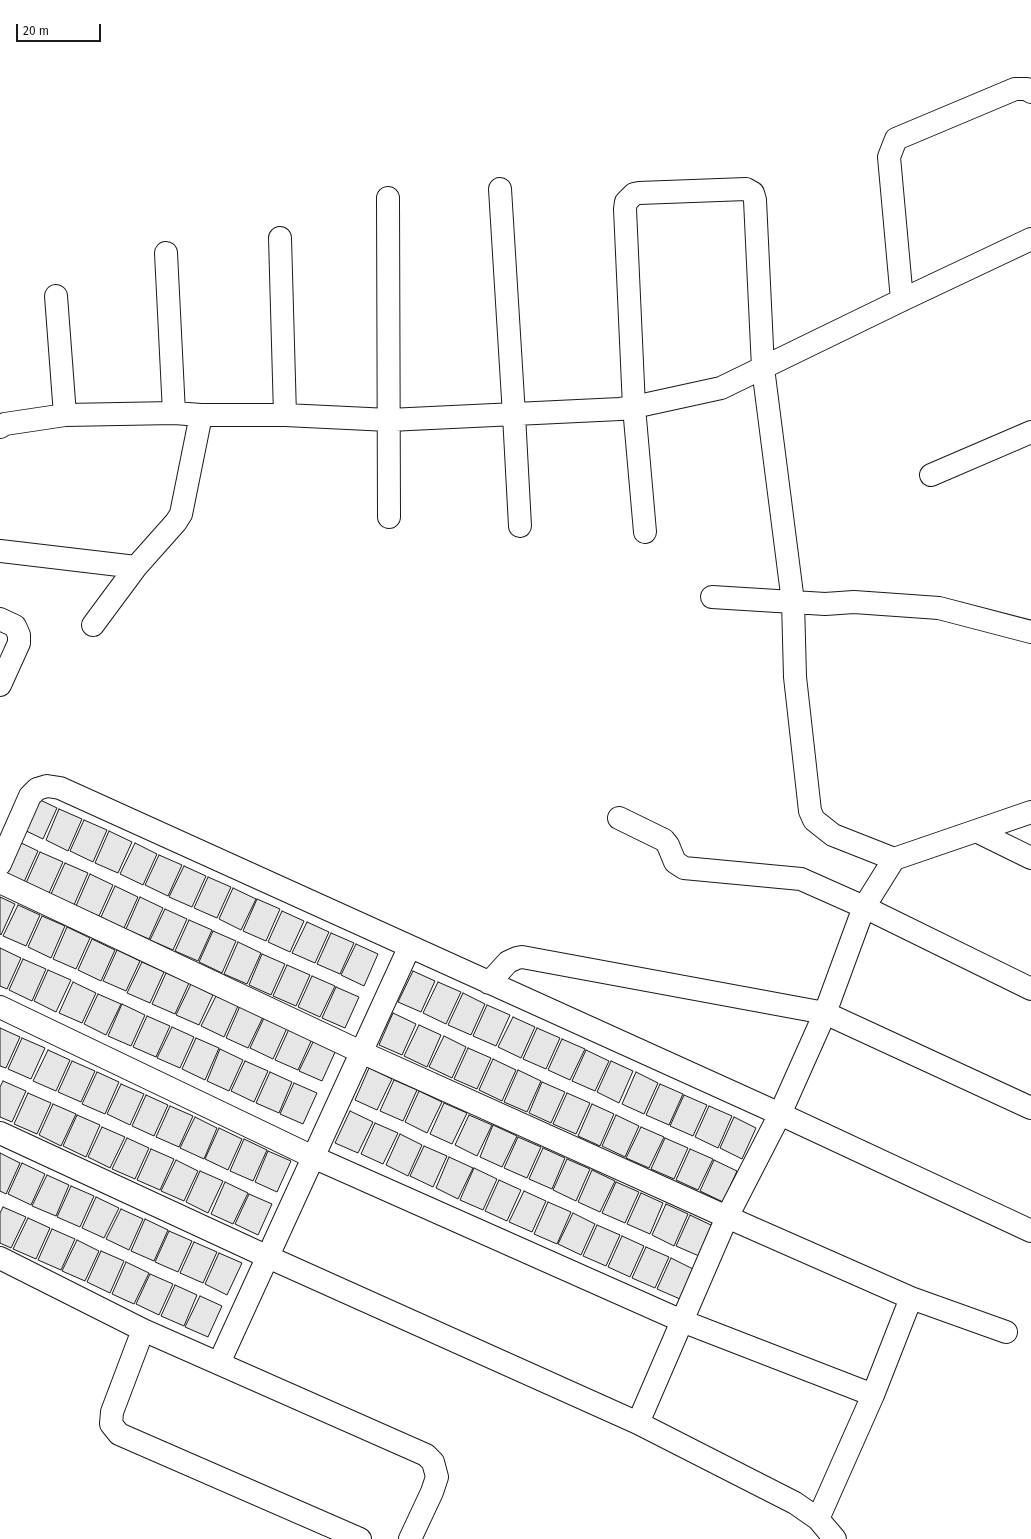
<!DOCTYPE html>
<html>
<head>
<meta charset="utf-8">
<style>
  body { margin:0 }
  #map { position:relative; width:1031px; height:1539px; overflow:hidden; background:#fff; font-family:"Fira Sans",sans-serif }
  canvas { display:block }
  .scale { position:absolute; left:16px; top:24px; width:85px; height:18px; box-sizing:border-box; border:2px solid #1a1a1a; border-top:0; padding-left:5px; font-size:12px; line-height:14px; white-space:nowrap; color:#1a1a1a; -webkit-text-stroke:3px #fff; paint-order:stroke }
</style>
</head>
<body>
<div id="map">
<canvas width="1031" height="1539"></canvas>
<div class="scale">20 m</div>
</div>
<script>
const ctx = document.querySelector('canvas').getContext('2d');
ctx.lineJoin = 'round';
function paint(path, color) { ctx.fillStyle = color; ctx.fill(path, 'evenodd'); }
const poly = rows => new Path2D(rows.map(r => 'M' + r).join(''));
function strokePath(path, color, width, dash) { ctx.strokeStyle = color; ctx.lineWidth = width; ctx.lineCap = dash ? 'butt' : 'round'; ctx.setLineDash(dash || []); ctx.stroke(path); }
const building = poly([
  [34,797,57,808,43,839,20,828,34,797],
  [59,809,82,819,68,851,46,840,59,809],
  [84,820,107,830,93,862,70,851,84,820],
  [109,831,132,842,118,873,95,863,109,831],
  [15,840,38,851,24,882,1,871,15,840],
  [135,843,157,854,143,885,120,874,135,843],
  [40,852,63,862,49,893,26,883,40,852],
  [159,855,182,865,168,896,145,885,159,855],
  [65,863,88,873,74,905,51,894,65,863],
  [184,866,206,876,192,907,169,897,184,866],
  [90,874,113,885,99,916,76,906,90,874],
  [208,877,231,887,217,918,194,908,208,877],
  [115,886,138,897,124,928,101,917,115,886],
  [233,888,256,899,241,930,219,919,233,888],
  [0,897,15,904,1,935,0,934,0,897],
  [140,897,163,908,149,939,126,929,140,897],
  [257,899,280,909,266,941,243,931,257,899],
  [18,905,40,915,26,946,3,936,18,905],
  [165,909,187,919,173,950,150,940,165,909],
  [282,911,304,921,290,952,268,942,282,911],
  [42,916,65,926,51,958,28,947,42,916],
  [189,920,212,930,198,961,175,951,189,920],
  [307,922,329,932,315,963,292,953,307,922],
  [67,927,90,938,76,969,53,959,67,927],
  [213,931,236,941,222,973,199,962,213,931],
  [331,933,354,943,340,974,317,964,331,933],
  [92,939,115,950,101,981,78,970,92,939],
  [238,942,261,953,247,984,224,974,238,942],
  [356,944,378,954,364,986,341,975,356,944],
  [0,948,21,958,7,989,0,986,0,948],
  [117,950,140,961,126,991,103,981,117,950],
  [262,954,285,964,271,995,249,985,262,954],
  [23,959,46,969,32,1001,9,990,23,959],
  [142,962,164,972,150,1003,127,993,142,962],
  [287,965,310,975,296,1006,273,996,287,965],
  [48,970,71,980,56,1012,34,1001,48,970],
  [413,971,435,981,421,1012,398,1002,413,971],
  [166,973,189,983,175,1014,152,1004,166,973],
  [312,976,335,986,320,1017,298,1007,312,976],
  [73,982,96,993,82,1023,59,1013,73,982],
  [438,982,461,992,446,1024,423,1013,438,982],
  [191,984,213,995,199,1025,176,1015,191,984],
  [336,987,359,997,345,1028,322,1018,336,987],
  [463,993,485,1004,471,1035,448,1025,463,993],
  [98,994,121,1004,106,1035,84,1024,98,994],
  [216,996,238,1006,224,1037,201,1026,216,996],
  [122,1004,145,1015,131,1046,108,1036,122,1004],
  [487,1005,510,1015,496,1046,473,1036,487,1005],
  [240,1006,263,1017,248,1048,226,1038,240,1006],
  [393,1013,416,1024,402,1055,379,1045,393,1013],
  [147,1016,170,1026,156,1057,133,1047,147,1016],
  [513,1017,535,1027,521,1058,498,1047,513,1017],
  [264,1018,287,1028,273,1059,250,1048,264,1018],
  [419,1025,441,1035,427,1067,404,1056,419,1025],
  [172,1027,194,1037,180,1068,157,1058,172,1027],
  [0,1028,20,1037,6,1068,0,1066,0,1028],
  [537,1028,560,1038,546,1069,523,1059,537,1028],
  [289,1029,312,1039,298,1070,275,1060,289,1029],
  [444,1036,466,1047,452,1078,429,1067,444,1036],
  [22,1038,45,1048,31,1079,8,1069,22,1038],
  [196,1038,219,1048,205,1080,182,1069,196,1038],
  [562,1039,585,1049,570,1080,548,1070,562,1039],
  [314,1040,336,1050,322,1081,299,1071,314,1040],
  [468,1048,491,1058,477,1089,454,1079,468,1048],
  [220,1049,243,1060,229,1091,207,1081,220,1049],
  [48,1050,70,1060,56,1091,33,1081,48,1050],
  [586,1050,609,1061,595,1091,572,1081,586,1050],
  [493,1059,516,1070,502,1101,479,1090,493,1059],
  [72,1061,95,1071,81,1102,58,1092,72,1061],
  [245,1061,268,1071,254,1102,231,1091,245,1061],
  [611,1061,633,1071,619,1103,597,1092,611,1061],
  [369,1068,392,1079,377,1110,355,1100,369,1068],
  [518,1070,541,1081,527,1112,504,1102,518,1070],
  [97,1072,119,1082,105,1114,82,1104,97,1072],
  [270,1072,292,1082,279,1113,256,1103,270,1072],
  [636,1072,658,1083,644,1114,622,1104,636,1072],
  [394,1080,417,1090,403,1121,380,1111,394,1080],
  [3,1081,26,1091,12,1122,0,1117,0,1087,3,1081],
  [542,1082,565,1092,551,1123,529,1113,542,1082],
  [294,1083,317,1093,303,1124,280,1114,294,1083],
  [121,1084,144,1094,130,1125,107,1114,121,1084],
  [660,1084,683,1094,669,1125,646,1115,660,1084],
  [419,1091,442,1102,427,1133,405,1122,419,1091],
  [28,1093,51,1103,37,1134,14,1124,28,1093],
  [567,1093,590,1103,576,1134,553,1124,567,1093],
  [146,1095,168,1105,154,1136,132,1126,146,1095],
  [684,1095,707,1105,693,1136,670,1126,684,1095],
  [444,1103,467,1113,452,1144,430,1134,444,1103],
  [53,1104,76,1114,61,1146,39,1135,53,1104],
  [592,1104,614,1114,600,1146,578,1136,592,1104],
  [170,1106,193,1116,179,1147,156,1137,170,1106],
  [709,1106,732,1116,718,1148,695,1137,709,1106],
  [350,1111,373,1122,358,1153,335,1143,350,1111],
  [77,1115,100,1125,86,1157,63,1146,77,1115],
  [469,1115,492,1125,477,1156,455,1145,469,1115],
  [616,1115,639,1126,625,1157,602,1146,616,1115],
  [195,1117,217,1128,204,1159,180,1148,195,1117],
  [734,1117,756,1128,742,1159,720,1148,734,1117],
  [375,1123,398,1133,383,1164,361,1154,375,1123],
  [493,1125,517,1136,502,1167,480,1157,493,1125],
  [102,1127,125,1137,110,1168,88,1157,102,1127],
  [641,1127,664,1137,649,1168,626,1158,641,1127],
  [219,1128,242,1139,228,1170,205,1159,219,1128],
  [400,1134,422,1145,408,1176,386,1165,400,1134],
  [518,1137,541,1147,527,1178,504,1168,518,1137],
  [127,1138,149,1148,135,1179,112,1169,127,1138],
  [665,1138,688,1148,674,1179,651,1169,665,1138],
  [244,1139,267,1150,253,1181,230,1171,244,1139],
  [424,1146,447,1156,433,1187,410,1176,424,1146],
  [543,1148,565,1158,552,1189,529,1179,543,1148],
  [151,1149,174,1159,160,1190,137,1180,151,1149],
  [690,1149,713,1159,698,1190,676,1180,690,1149],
  [268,1151,291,1161,277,1192,255,1182,268,1151],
  [0,1153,20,1163,6,1194,0,1191,0,1153],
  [449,1157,473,1168,458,1199,436,1188,449,1157],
  [567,1159,590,1169,576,1201,553,1190,567,1159],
  [176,1160,198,1171,184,1201,161,1191,176,1160],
  [714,1160,737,1171,723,1202,700,1191,714,1160],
  [22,1163,45,1174,31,1205,8,1194,22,1163],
  [474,1168,497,1179,483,1210,460,1200,474,1168],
  [592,1170,615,1181,600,1212,578,1202,592,1170],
  [200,1171,223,1181,208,1213,186,1202,200,1171],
  [47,1175,69,1185,56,1216,32,1206,47,1175],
  [499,1180,521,1190,507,1221,485,1211,499,1180],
  [225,1182,248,1193,233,1224,211,1214,225,1182],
  [616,1182,639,1192,625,1223,602,1213,616,1182],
  [71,1186,94,1196,80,1227,57,1217,71,1186],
  [524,1191,546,1201,532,1232,509,1222,524,1191],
  [641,1193,663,1203,650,1234,627,1224,641,1193],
  [249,1194,272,1204,258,1235,235,1224,249,1194],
  [96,1197,119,1208,104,1238,82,1228,96,1197],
  [548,1202,571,1212,557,1244,534,1234,548,1202],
  [666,1204,688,1214,674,1246,652,1235,666,1204],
  [3,1207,26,1217,11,1248,0,1243,0,1213,3,1207],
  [121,1209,143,1219,129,1250,106,1239,121,1209],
  [573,1213,595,1224,581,1255,558,1244,573,1213],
  [690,1215,713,1226,699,1256,676,1246,690,1215],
  [28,1218,50,1228,36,1259,13,1249,28,1218],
  [145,1219,168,1230,154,1261,131,1251,145,1219],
  [597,1225,620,1235,606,1266,583,1256,597,1225],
  [52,1229,75,1239,61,1270,38,1260,52,1229],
  [169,1231,192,1241,178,1272,155,1262,169,1231],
  [622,1236,644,1246,630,1277,608,1267,622,1236],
  [77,1240,99,1251,85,1281,62,1271,77,1240],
  [194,1242,217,1252,203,1283,180,1273,194,1242],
  [646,1247,669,1257,655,1288,632,1278,646,1247],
  [101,1251,124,1261,110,1293,87,1282,101,1251],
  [219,1253,242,1263,227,1295,205,1284,219,1253],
  [671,1258,693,1269,680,1299,657,1289,671,1258],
  [126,1262,149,1273,134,1304,112,1294,126,1262],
  [150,1274,173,1284,159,1315,136,1304,150,1274],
  [175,1285,197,1295,184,1326,161,1316,175,1285],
  [200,1296,222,1306,208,1337,185,1327,200,1296]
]);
paint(building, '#e6e6e6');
strokePath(building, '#1a1a1a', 1);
const street = poly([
  [500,189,514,415,520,526],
  [388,198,389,517],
  [280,238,285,415],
  [166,253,174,413],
  [56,296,65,415],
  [902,300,889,157,896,139,1015,89,1027,89,1031,92],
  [0,427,5,424,65,415,174,413,201,415,285,415,389,420,620,409,634,407,721,388,902,300,1031,239],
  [931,475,1031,432],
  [645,532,634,407,625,209,626,202,634,194,639,193,746,189,753,193,755,200,763,368,793,602,712,597],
  [0,551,136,567],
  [0,619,15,626,19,635,19,643,0,685],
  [93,625,136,567,176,522,181,514,201,415],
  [619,818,664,840,668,845,675,862,684,868,801,879,864,907,1031,989],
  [976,831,1031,858],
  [894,859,833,835,814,820,810,811,795,677,793,602,825,604,854,602,939,608,1031,632],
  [0,864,30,796,37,789,47,786,60,788,780,1114,1031,1231],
  [0,882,361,1052,727,1217,911,1298,1006,1332],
  [489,983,508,962,517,958,522,957,825,1013,1031,1108],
  [0,1007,313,1157,682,1321,873,1395],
  [0,1133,268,1257,638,1423,795,1503,818,1519,835,1539],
  [0,1258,143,1330,426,1455,433,1462,437,1477,432,1492,410,1539],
  [143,1330,112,1412,111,1424,119,1434,360,1539],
  [219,1363,409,948],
  [638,1423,727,1217,780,1114,825,1013,864,907,894,859,1031,812],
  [818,1519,873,1395,911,1298]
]);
strokePath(street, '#1a1a1a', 24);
strokePath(street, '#fff', 22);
</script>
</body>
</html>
